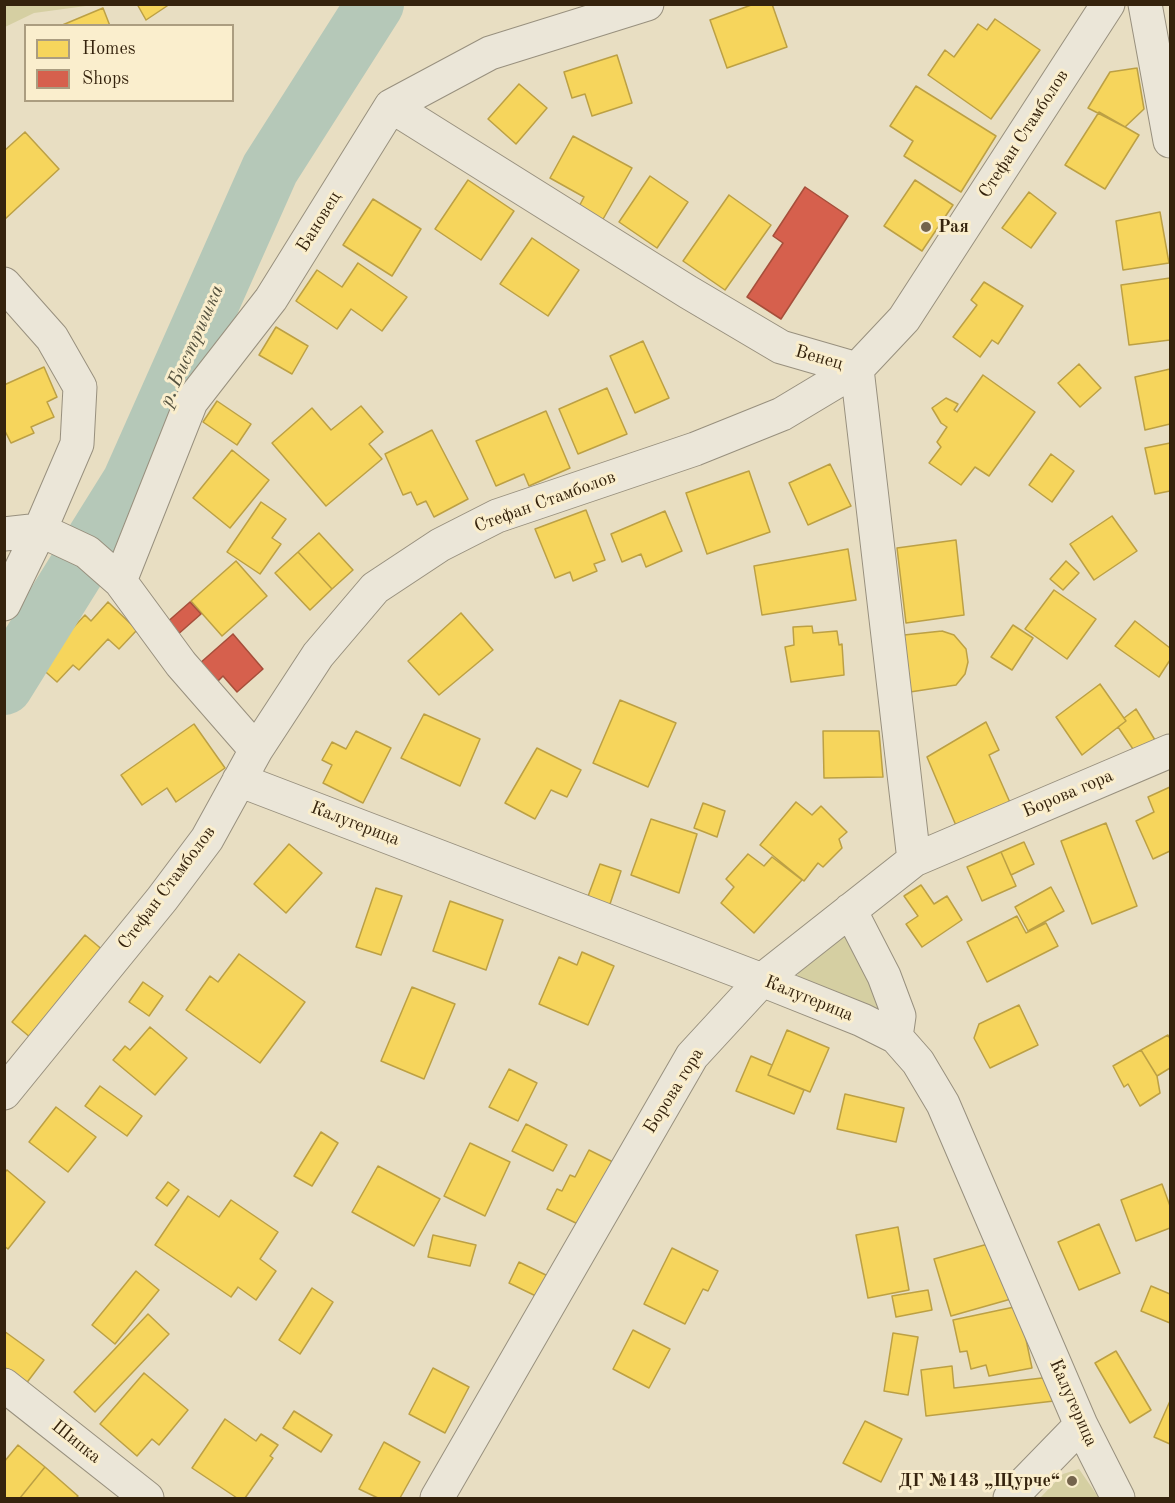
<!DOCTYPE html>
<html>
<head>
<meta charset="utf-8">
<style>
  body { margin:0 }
  #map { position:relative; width:1175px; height:1503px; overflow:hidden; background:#e8dec2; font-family:"Old Standard TT",serif }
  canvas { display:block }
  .frame { position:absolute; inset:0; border:6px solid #35230d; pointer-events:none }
  .legend { position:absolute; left:24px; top:24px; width:210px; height:78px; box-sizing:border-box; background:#faeecd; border:2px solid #ab9d80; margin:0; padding:8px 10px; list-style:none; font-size:18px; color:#35230d }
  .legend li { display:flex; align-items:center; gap:12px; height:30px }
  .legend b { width:30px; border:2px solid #ab9d80 }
</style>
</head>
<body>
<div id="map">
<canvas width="1175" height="1503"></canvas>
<div class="frame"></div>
<ul class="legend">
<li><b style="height:16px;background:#f6d55c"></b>Homes</li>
<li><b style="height:16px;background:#d6604d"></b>Shops</li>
</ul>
</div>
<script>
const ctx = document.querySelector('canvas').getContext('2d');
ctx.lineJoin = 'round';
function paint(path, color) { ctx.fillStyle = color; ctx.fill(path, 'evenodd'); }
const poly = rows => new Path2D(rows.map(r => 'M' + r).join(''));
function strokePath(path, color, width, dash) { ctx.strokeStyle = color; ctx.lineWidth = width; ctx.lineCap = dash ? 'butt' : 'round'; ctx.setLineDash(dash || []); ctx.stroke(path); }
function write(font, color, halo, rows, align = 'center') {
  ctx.font = font + ' "Old Standard TT",serif'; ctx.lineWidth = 6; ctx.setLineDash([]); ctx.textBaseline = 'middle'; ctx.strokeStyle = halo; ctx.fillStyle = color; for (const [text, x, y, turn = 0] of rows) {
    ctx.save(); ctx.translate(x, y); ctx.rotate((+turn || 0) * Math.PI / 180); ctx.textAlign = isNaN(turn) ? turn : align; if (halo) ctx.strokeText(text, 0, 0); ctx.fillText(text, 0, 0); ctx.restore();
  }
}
paint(poly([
  [4,5,5,4,93,5,34,13,5,27],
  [846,934,863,968,884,1014,796,983,799,969],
  [1079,1469,1099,1498,1040,1498,1063,1474]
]), '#d5cfa2');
const homes = poly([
  [137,4,170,4,146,20,137,4],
  [754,4,772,4,787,47,727,68,710,20,754,4],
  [103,8,110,26,60,26,103,8],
  [995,19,1040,50,991,119,928,75,945,50,954,57,978,24,987,30,995,19],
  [617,55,632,103,592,116,585,94,572,98,564,72,617,55],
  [1137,68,1144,109,1125,127,1088,108,1110,72,1137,68],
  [519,84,547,108,516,144,488,119,519,84],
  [916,86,996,136,961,192,904,156,913,141,890,126,916,86],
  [1099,112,1139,135,1105,189,1065,165,1099,112],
  [25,132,59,169,4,220,4,151,25,132],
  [573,136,632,168,598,228,574,216,584,197,550,178,573,136],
  [650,176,688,202,657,248,619,222,650,176],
  [468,180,514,211,481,260,435,229,468,180],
  [915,180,953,205,922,251,884,226,915,180],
  [1029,192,1056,213,1031,248,1002,228,1029,192],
  [729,195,771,225,725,290,683,261,729,195],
  [373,199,421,229,392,276,343,245,373,199],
  [1160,212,1169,263,1123,270,1116,221,1160,212],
  [532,238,579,270,548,316,500,284,532,238],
  [358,263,407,297,382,331,351,309,337,329,296,301,317,270,342,287,358,263],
  [1170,278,1170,340,1129,345,1121,285,1170,278],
  [984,282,1023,306,998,344,992,340,980,357,953,337,977,305,971,300,984,282],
  [276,327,308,346,292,374,259,355,276,327],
  [643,341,669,398,635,413,610,356,643,341],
  [1079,364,1101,388,1080,407,1058,383,1079,364],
  [44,367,57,397,47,402,54,417,31,427,34,433,11,443,4,429,4,385,44,367],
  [1170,369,1170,424,1145,430,1135,377,1170,369],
  [983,375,1035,412,989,476,975,467,961,485,929,463,941,447,937,442,947,427,941,423,932,408,946,398,958,404,954,410,957,412,983,375],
  [607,388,627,434,578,454,559,409,607,388],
  [217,401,251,424,237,445,203,422,217,401],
  [361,406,383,432,369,444,382,459,326,506,272,443,312,408,331,430,361,406],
  [546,411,570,468,529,486,524,474,496,486,476,441,546,411],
  [432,430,468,499,434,517,426,501,417,505,411,492,403,495,385,454,432,430],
  [1170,443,1170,491,1155,494,1145,448,1170,443],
  [232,450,269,480,230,528,193,498,232,450],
  [1051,454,1074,471,1052,502,1029,485,1051,454],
  [830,464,851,506,808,525,789,483,830,464],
  [749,471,770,532,707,554,686,493,749,471],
  [261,502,286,519,272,538,281,544,260,574,227,552,261,502],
  [586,510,605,560,594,564,597,571,573,581,570,572,555,578,535,529,586,510],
  [665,511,682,551,646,567,641,554,622,562,611,534,665,511],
  [1112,516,1137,551,1094,580,1070,544,1112,516],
  [319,533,353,570,332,589,298,552,319,533],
  [956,540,964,615,906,623,897,548,956,540],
  [848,549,856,600,762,615,754,566,848,549],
  [298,552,332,589,310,610,275,573,298,552],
  [236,561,267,596,222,636,191,601,236,561],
  [1066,561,1079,573,1063,590,1050,579,1066,561],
  [1054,590,1096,619,1067,659,1025,629,1054,590],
  [108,602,137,630,119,649,108,639,79,670,73,665,57,682,38,665,85,615,91,621,108,602],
  [461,613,493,650,439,695,408,661,461,613],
  [1135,621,1170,648,1170,660,1159,677,1115,646,1135,621],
  [1013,625,1033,638,1012,670,991,657,1013,625],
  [812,626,813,633,837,631,839,645,842,644,844,675,791,682,785,647,794,645,793,627,812,626],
  [942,631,954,635,966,649,968,662,965,674,956,685,910,692,904,635,942,631],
  [1100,684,1126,721,1082,755,1056,717,1100,684],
  [620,700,676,723,648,787,593,763,620,700],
  [1136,709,1155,740,1135,752,1118,727,1126,721,1124,718,1136,709],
  [424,714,480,739,460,786,401,758,424,714],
  [986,722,999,750,989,755,1012,807,957,828,927,757,986,722],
  [194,724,225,768,176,802,167,788,142,805,121,775,194,724],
  [356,731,391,748,363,803,323,783,332,765,322,760,332,742,346,749,356,731],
  [823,731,879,731,883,777,824,778,823,731],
  [537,748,581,770,567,797,551,790,535,819,505,803,537,748],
  [1170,787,1170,851,1153,859,1136,821,1154,812,1148,797,1170,787],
  [796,802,812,815,821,806,847,832,839,839,842,848,823,867,818,863,804,881,760,845,796,802],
  [703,803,725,811,717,837,694,828,703,803],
  [651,819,697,834,679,893,631,875,651,819],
  [1106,823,1137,906,1092,924,1061,841,1106,823],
  [1024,842,1034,864,1011,875,1001,852,1024,842],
  [289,844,322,873,286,913,254,884,289,844],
  [1001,852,1016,886,982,901,967,867,1001,852],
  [748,854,764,866,772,857,802,880,754,933,721,903,734,887,726,879,748,854],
  [600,864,621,871,609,907,587,899,600,864],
  [921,885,934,904,947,896,962,920,922,947,906,924,918,916,904,896,921,885],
  [1051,887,1064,911,1028,931,1015,907,1051,887],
  [376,888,402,896,381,955,356,947,376,888],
  [450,901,503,920,486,970,433,951,450,901],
  [1017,916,1026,933,1046,923,1058,946,987,982,967,942,1017,916],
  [85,935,111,957,37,1043,12,1022,85,935],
  [582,952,614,966,588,1025,539,1004,559,957,577,965,582,952],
  [239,954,305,1002,260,1063,186,1010,210,976,218,982,239,954],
  [143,982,163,996,149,1016,129,1002,143,982],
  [412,987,455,1004,424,1079,381,1061,412,987],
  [1019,1005,1038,1045,990,1068,974,1038,979,1024,1019,1005],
  [150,1027,187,1058,155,1095,113,1060,125,1046,130,1050,150,1027],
  [787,1030,829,1048,810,1092,768,1075,787,1030],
  [1168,1035,1170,1039,1170,1068,1157,1076,1141,1050,1168,1035],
  [1141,1050,1157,1076,1160,1093,1140,1106,1128,1084,1124,1087,1113,1066,1141,1050],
  [751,1056,772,1065,768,1075,804,1090,794,1114,736,1091,751,1056],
  [509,1069,537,1083,518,1121,489,1107,509,1069],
  [100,1086,142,1116,127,1136,85,1106,100,1086],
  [845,1094,904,1108,896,1142,837,1129,845,1094],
  [56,1107,96,1137,68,1172,29,1142,56,1107],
  [526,1124,567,1145,553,1171,512,1151,526,1124],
  [321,1132,338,1143,312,1186,294,1176,321,1132],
  [470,1143,510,1162,485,1216,444,1196,470,1143],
  [589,1150,615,1163,584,1227,547,1209,557,1189,562,1191,570,1175,575,1177,589,1150],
  [378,1166,440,1199,414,1246,352,1212,378,1166],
  [7,1170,45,1202,8,1249,4,1246,4,1173,7,1170],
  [168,1182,179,1190,167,1206,156,1198,168,1182],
  [1162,1184,1170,1206,1170,1228,1136,1241,1121,1200,1162,1184],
  [188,1196,219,1217,231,1200,278,1232,260,1259,276,1271,256,1300,238,1287,231,1297,155,1245,188,1196],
  [1099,1224,1120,1273,1079,1290,1058,1242,1099,1224],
  [898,1227,909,1290,868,1298,856,1235,898,1227],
  [433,1235,476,1245,470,1266,428,1257,433,1235],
  [995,1242,1011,1299,951,1316,934,1259,995,1242],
  [672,1248,718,1271,708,1291,703,1289,685,1324,644,1304,672,1248],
  [519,1262,550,1277,540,1298,509,1283,519,1262],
  [136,1271,159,1290,115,1344,92,1325,136,1271],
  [1151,1286,1170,1294,1170,1323,1141,1311,1151,1286],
  [312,1288,333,1302,300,1354,279,1340,312,1288],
  [928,1290,932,1310,896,1317,892,1296,928,1290],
  [1019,1306,1032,1368,989,1376,986,1365,971,1369,967,1351,960,1352,953,1320,1019,1306],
  [148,1314,169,1334,95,1412,74,1392,148,1314],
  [633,1330,670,1349,649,1388,613,1369,633,1330],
  [4,1331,44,1360,22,1389,4,1375,4,1331],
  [893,1333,918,1337,908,1395,884,1391,893,1333],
  [1116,1351,1151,1410,1130,1423,1095,1363,1116,1351],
  [952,1366,954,1388,1051,1377,1054,1401,926,1416,921,1370,952,1366],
  [433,1368,469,1387,445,1433,409,1414,433,1368],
  [144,1373,188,1410,159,1445,152,1439,137,1456,100,1424,144,1373],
  [1170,1401,1170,1444,1154,1437,1170,1401],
  [294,1411,332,1435,321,1452,283,1428,294,1411],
  [225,1419,256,1441,261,1434,278,1445,270,1456,273,1458,245,1498,237,1498,192,1468,225,1419],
  [865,1421,902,1439,881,1482,843,1463,865,1421],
  [384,1442,420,1462,400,1498,378,1498,359,1489,384,1442],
  [18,1445,45,1467,20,1498,4,1498,4,1462,18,1445],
  [45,1467,78,1496,76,1498,20,1498,45,1467]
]);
paint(homes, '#f6d55c');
strokePath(homes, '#bca044', 1.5);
const shops = poly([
  [805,187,848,216,781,319,747,297,783,243,773,236,805,187],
  [190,602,201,614,176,636,165,624,190,602],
  [233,634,263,669,237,692,223,676,216,683,199,664,233,634]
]);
paint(shops, '#d6604d');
strokePath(shops, '#a64e3a', 1.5);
strokePath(poly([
  [4,686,131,482,270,169,375,4]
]), '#b5c8b8', 58);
const minor = poly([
  [1145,4,1170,141],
  [391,106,688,292,781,347,857,369,914,860],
  [4,284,52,338,80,387,77,444,40,530,87,552,120,581,181,664,256,750],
  [4,534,40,530],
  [120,581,191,402,271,299,391,106,490,53,647,4],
  [4,604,40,530],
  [239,780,762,980,862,1020,896,1037,918,1062,943,1104,1081,1425,1118,1498],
  [850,910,884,976,899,1016,896,1037],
  [4,1093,162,899,207,839,256,750,318,655,375,588,440,545,497,516,695,449,782,414,857,369,904,319,1108,4],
  [4,1385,147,1498],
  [437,1498,692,1056,762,980,914,860,1170,751],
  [1010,1498,1081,1425]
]);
strokePath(minor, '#98907e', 35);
strokePath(minor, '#ebe6d8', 33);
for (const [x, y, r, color] of [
  [926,227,6,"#74644c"],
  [1072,1481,6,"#74644c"]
]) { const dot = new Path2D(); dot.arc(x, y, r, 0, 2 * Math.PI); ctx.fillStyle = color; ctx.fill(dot); strokePath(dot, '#faeecd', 2); }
write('18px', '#35230d', '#faeecd', [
  ["Стефан Стамболов",1024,134,-57],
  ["Бановец",319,222,-58],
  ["Венец",819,358,16],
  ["Стефан Стамболов",545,502,-20],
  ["Борова гора",1068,794,-23],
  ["Калугерица",355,824,21],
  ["Стефан Стамболов",167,888,-53],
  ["Калугерица",809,999,22],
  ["Борова гора",674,1091,-58],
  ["Калугерица",1073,1403,66],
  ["Шипка",76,1442,39]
]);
write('bold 18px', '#35230d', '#faeecd', [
  ["Рая",938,227],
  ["ДГ №143 „Щурче“",1060,1481,"right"]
], 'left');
write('italic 20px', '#55523f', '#faeecd', [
  ["р. Бистришка",192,346,-66]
]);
</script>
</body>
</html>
